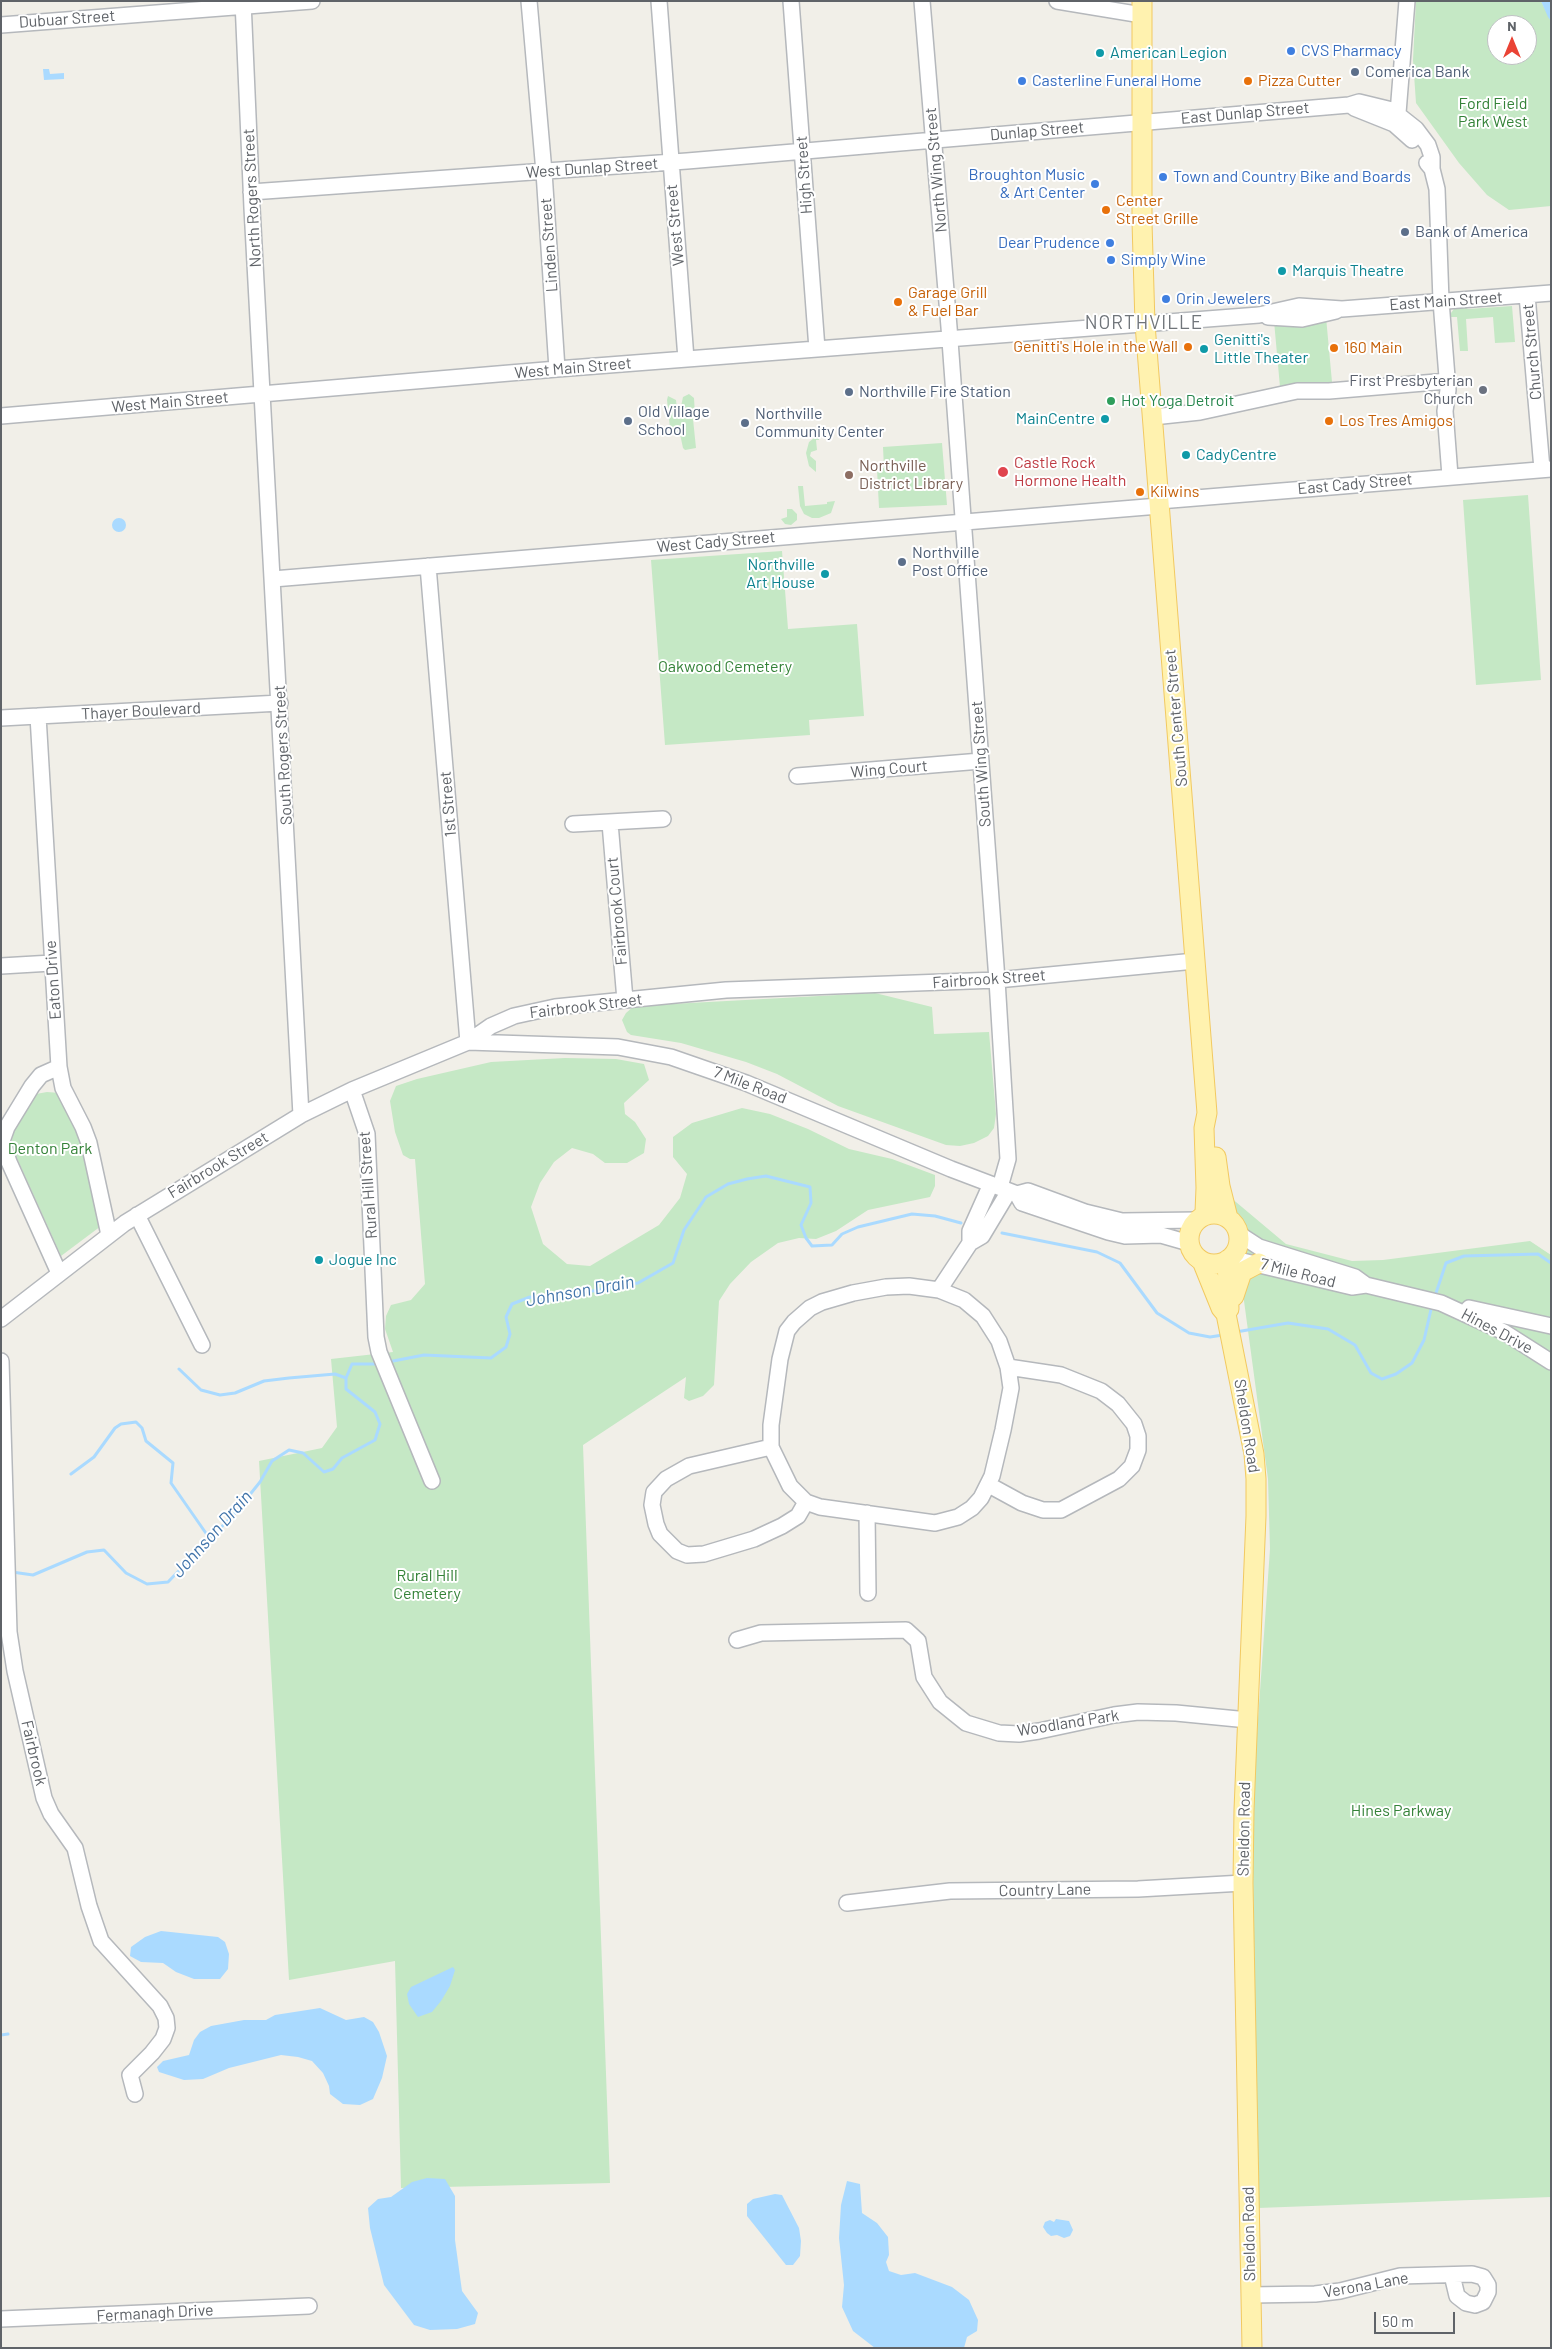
<!DOCTYPE html>
<html>
<head>
<meta charset="utf-8">
<style>
  body { margin:0 }
  #map { position:relative; width:1552px; height:2349px; overflow:hidden; background:#f1efe8; font-family:Barlow,sans-serif }
  canvas { display:block }
  .frame { position:absolute; inset:0; border:2px solid #5f6368; pointer-events:none }
  .north { position:absolute; left:1487px; top:15px; width:50px; height:50px; box-sizing:border-box; background:#fff; border:1px solid #bfc1c3; border-radius:50%; rotate:0deg; font-size:14px; font-weight:700; line-height:20px; text-align:center; color:#5f6368 }
  .north::after { content:''; display:block; margin:auto; width:18px; height:22px; background:#ea4335; clip-path:polygon(50% 0,100% 100%,50% 72%,0 100%) }
  .scale { position:absolute; left:1374px; top:2312px; width:81px; height:22px; box-sizing:border-box; border:2px solid #5f6368; border-top:0; padding-left:6px; font-size:15px; line-height:18px; white-space:nowrap; color:#5f6368; -webkit-text-stroke:4px #fff; paint-order:stroke }
</style>
</head>
<body>
<div id="map">
<canvas width="1552" height="2349"></canvas>
<div class="frame"></div>
<div class="north">N</div>
<div class="scale">50 m</div>
</div>
<script>
const ctx = document.querySelector('canvas').getContext('2d');
ctx.lineJoin = 'round';
function paint(path, color) { ctx.fillStyle = color; ctx.fill(path, 'evenodd'); }
const poly = rows => new Path2D(rows.map(r => 'M' + r).join(''));
function strokePath(path, color, width, dash) { ctx.strokeStyle = color; ctx.lineWidth = width; ctx.lineCap = dash ? 'butt' : 'round'; ctx.setLineDash(dash || []); ctx.stroke(path); }
function write(font, color, halo, rows, align = 'center') {
  ctx.font = font + ' Barlow,sans-serif'; ctx.lineWidth = 4; ctx.setLineDash([]); ctx.textBaseline = 'middle'; ctx.strokeStyle = halo; ctx.fillStyle = color; for (const [text, x, y, turn = 0] of rows) {
    ctx.save(); ctx.translate(x, y); ctx.rotate((+turn || 0) * Math.PI / 180); ctx.textAlign = isNaN(turn) ? turn : align; if (halo) ctx.strokeText(text, 0, 0); ctx.fillText(text, 0, 0); ctx.restore();
  }
}
paint(poly([
  [1416,1,1541,1,1551,21,1551,206,1509,210,1487,195,1459,163,1416,103,1413,60],
  [1497,25,1527,25,1527,55,1497,55],
  [1462,305,1468,309,1512,306,1515,342,1495,343,1493,317,1466,319,1468,351,1460,351,1457,317,1448,317,1454,309],
  [1326,317,1332,382,1280,387,1274,321],
  [689,394,694,398,695,415,693,419,696,448,685,450,683,448,680,434,678,433,676,436,669,432,670,428,667,400,668,396,676,400,677,409,680,411,683,397],
  [818,435,819,440,816,440,817,450,811,452,810,456,816,461,816,472,809,466,806,453,809,442],
  [942,443,947,505,879,508,877,469,884,468,883,447],
  [798,486,803,486,805,506,827,504,827,502,835,501,831,513,819,518,812,518,804,514,800,506],
  [1528,495,1541,680,1476,685,1463,500],
  [787,509,792,509,797,514,797,520,791,525,785,524,781,519,787,517],
  [782,551,788,629,857,624,864,716,809,720,810,735,665,745,651,560],
  [875,993,932,1007,934,1034,989,1032,996,1114,994,1128,988,1136,974,1143,960,1146,946,1145,838,1106,777,1074,746,1062,681,1043,631,1035,627,1032,622,1020,626,1013,634,1006],
  [565,1058,616,1059,644,1064,649,1080,624,1103,625,1114,635,1122,646,1139,644,1153,627,1163,605,1163,593,1154,572,1148,554,1162,540,1183,531,1207,543,1244,567,1264,590,1266,659,1225,680,1198,687,1174,673,1157,673,1137,692,1123,742,1108,770,1114,808,1129,849,1149,892,1159,935,1175,935,1186,930,1197,868,1210,836,1231,816,1239,799,1238,778,1243,751,1262,730,1284,719,1301,714,1385,703,1396,689,1401,684,1398,686,1377,583,1445,610,2183,401,2188,395,1961,289,1980,259,1461,322,1448,337,1427,331,1359,393,1352,385,1329,386,1316,391,1305,411,1300,425,1284,415,1159,410,1159,403,1155,395,1132,390,1101,396,1086,417,1079,491,1062],
  [47,1092,60,1093,83,1137,101,1226,61,1256,11,1145,15,1124,36,1094],
  [1230,1197,1286,1244,1352,1261,1383,1260,1530,1241,1551,1255,1551,2197,1258,2208,1252,1805,1270,1549,1268,1479]
]), '#c5e8c5');
paint(poly([
  [1541,1,1550,1,1551,21,1548,17],
  [43,69,49,69,50,74,64,73,64,79,44,80],
  '112 525a7 7 0 1 1 14 0a7 7 0 1 1-14 0Z',
  [161,1931,218,1937,225,1942,229,1954,228,1969,220,1979,194,1979,176,1972,163,1963,141,1962,130,1956,131,1947,145,1937],
  [453,1967,455,1970,450,1986,441,2001,432,2012,418,2017,409,2004,407,1994,411,1987],
  [320,2008,346,2020,364,2017,373,2022,379,2032,387,2056,382,2078,373,2099,360,2105,343,2104,330,2094,329,2086,323,2073,312,2061,298,2057,281,2055,229,2068,203,2079,184,2080,159,2072,157,2067,163,2061,189,2055,194,2040,200,2032,211,2026,244,2020,266,2020,275,2015],
  [427,2178,445,2179,455,2196,455,2240,462,2291,478,2313,475,2324,457,2329,430,2330,414,2325,384,2285,370,2228,368,2208,378,2199,391,2197,412,2182],
  [847,2181,860,2184,862,2213,877,2223,888,2237,889,2255,886,2262,889,2271,901,2275,915,2273,952,2287,969,2300,978,2320,977,2331,967,2337,964,2348,875,2348,853,2331,842,2307,844,2285,839,2238,841,2205],
  [775,2194,782,2195,799,2228,801,2241,800,2256,793,2265,786,2265,747,2216,747,2204,753,2199],
  [1056,2219,1069,2221,1073,2230,1070,2236,1064,2238,1057,2235,1051,2236,1047,2233,1043,2227,1045,2222,1050,2220,1054,2222]
]), '#aadaff');
strokePath(poly([
  [1002,1233,1097,1252,1120,1263,1157,1313,1189,1333,1210,1337,1223,1335],
  [1435,1296,1446,1263,1464,1256,1538,1254,1551,1263],
  [1236,1332,1288,1323,1328,1329,1355,1345,1371,1373,1382,1379,1396,1374,1412,1363,1424,1340,1432,1305],
  [388,1362,424,1355,491,1358,506,1347,510,1334,506,1317,512,1304,530,1297,547,1299,638,1283,673,1263,684,1230,706,1197,728,1184,747,1179,766,1176,810,1187,811,1203,801,1225,806,1238,812,1246,832,1245,842,1234,858,1227,912,1214,935,1216,961,1223],
  [179,1369,201,1390,220,1395,235,1393,264,1381,289,1378,335,1374,346,1378],
  [71,1474,94,1457,115,1428,121,1424,136,1422,142,1428,146,1441,173,1463,171,1483,210,1539],
  [12,1572,33,1575,87,1552,104,1550,126,1573,147,1584,168,1582,235,1513,260,1482,272,1461,289,1450,303,1453,324,1472,333,1469,342,1458,375,1440,380,1424,375,1412,346,1389,346,1378,352,1364,380,1364],
  [1,2035,8,2034]
]), '#aadaff', 3);
const minor = poly([
  [243,1,252,208,301,1115],
  [529,1,544,172,557,369],
  [659,1,686,359],
  [791,1,817,349],
  [922,1,949,327,997,980,1008,1159,1000,1187],
  [1057,1,1142,15],
  [1,25,312,1],
  [1354,108,1394,124,1412,140],
  [1395,120,1398,113,1407,1],
  [1427,163,1432,169,1437,189,1441,301,1448,390,1445,411,1450,476],
  [251,192,687,161,1349,105,1359,102,1392,110,1416,129,1428,145,1432,157,1432,169],
  [1527,295,1542,469],
  [1268,317,1302,319,1336,311],
  [1,416,557,369,1259,315,1299,306,1342,309,1551,293],
  [1153,417,1200,412,1297,391,1329,391,1448,381],
  [1159,501,1551,469],
  [428,566,468,1042],
  [273,579,1159,506],
  [38,716,59,1067,63,1088,83,1127,89,1143,109,1235],
  [1,718,280,703],
  [797,776,981,761],
  [610,823,625,1000],
  [573,824,663,819],
  [1,966,52,963],
  [468,1042,618,1047,671,1057,746,1083,951,1169,1017,1194,1028,1191,1085,1212,1122,1221,1198,1220],
  [59,1067,41,1075,32,1086,7,1127,2,1141,9,1162,59,1273],
  [352,1090,367,1134,376,1337,379,1352,432,1481],
  [991,1184,970,1231,970,1243,982,1236,1009,1191],
  [1017,1194,1022,1203,1108,1232,1125,1236,1161,1235,1189,1243],
  [137,1215,202,1345],
  [1239,1234,1259,1247,1355,1277,1366,1285],
  [1230,1258,1352,1287,1366,1285,1441,1303,1504,1332,1551,1362],
  [939,1290,964,1300,983,1316,999,1341,1008,1367,1011,1388,1003,1430,992,1476,981,1498,972,1508,958,1517,935,1523,820,1507,806,1502,790,1486,771,1447,771,1425,780,1359,787,1331,794,1322,810,1308,822,1302,853,1293,886,1287,909,1286,939,1290,970,1243],
  [1469,1308,1551,1326],
  [1,1319,125,1223,301,1115,352,1090,468,1042,491,1026,514,1016,555,1007,726,990,997,980,1195,961],
  [1,1361,9,1632,15,1671,44,1798,51,1814,75,1848,89,1906,101,1941,160,2006,166,2018,167,2028,163,2039,152,2053,130,2075,135,2094],
  [771,1447,689,1466,666,1479,654,1492,652,1505,656,1524,660,1534,677,1551,687,1555,704,1554,754,1539,782,1526,798,1516,806,1502],
  [989,1485,1022,1503,1043,1510,1061,1510,1119,1479,1132,1466,1138,1450,1138,1436,1134,1424,1118,1404,1101,1391,1061,1375,1008,1367],
  [867,1513,868,1593],
  [737,1640,761,1633,906,1630,918,1641,924,1677,940,1702,966,1723,999,1733,1019,1734,1039,1731,1114,1715,1138,1712,1176,1713,1248,1720],
  [847,1903,950,1891,1138,1889,1243,1883],
  [1250,2295,1315,2294,1340,2291,1400,2276,1472,2274,1483,2277,1488,2285,1488,2292,1483,2302,1475,2305,1466,2303,1457,2296,1452,2275],
  [1,2319,309,2306]
]);
const major = poly([
  [1142,1,1142,222,1145,324,1207,1113,1204,1128,1206,1188,1205,1212,1203,1216],
  [1216,1157,1220,1186,1228,1218],
  '1189 1239a25 25 0 1 1 50 0a25 25 0 1 1-50 0Z',
  [1227,1260,1229,1309],
  [1202,1261,1221,1308,1226,1314,1254,1454,1256,1479,1256,1516,1244,1810,1243,1883,1252,2348],
  [1229,1300,1234,1296,1242,1272,1259,1263]
]);
strokePath(minor, '#b5b8bc', 18);
strokePath(major, '#f2c960', 21);
strokePath(minor, '#fff', 15);
strokePath(major, '#fff2af', 19);
for (const [x, y, r, color] of [
  [1291,51,5,"#3f7fe0"],
  [1100,53,5,"#0f9aa8"],
  [1355,72,5,"#5c6f8a"],
  [1022,81,5,"#3f7fe0"],
  [1248,81,5,"#e8710a"],
  [1163,177,5,"#3f7fe0"],
  [1095,184,5,"#3f7fe0"],
  [1106,210,5,"#e8710a"],
  [1405,232,5,"#5c6f8a"],
  [1110,243,5,"#3f7fe0"],
  [1111,260,5,"#3f7fe0"],
  [1282,271,5,"#0f9aa8"],
  [1166,299,5,"#3f7fe0"],
  [898,302,5,"#e8710a"],
  [1188,347,5,"#e8710a"],
  [1334,348,5,"#e8710a"],
  [1204,349,5,"#0f9aa8"],
  [1483,390,5,"#6b7280"],
  [849,392,5,"#5c6f8a"],
  [1111,401,5,"#2e9e5b"],
  [1105,419,5,"#0f9aa8"],
  [628,421,5,"#5c6f8a"],
  [1329,421,5,"#e8710a"],
  [745,423,5,"#5c6f8a"],
  [1186,455,5,"#0f9aa8"],
  [1003,472,6,"#e0444e"],
  [849,475,5,"#8d6e63"],
  [1140,492,5,"#e8710a"],
  [902,562,5,"#5c6f8a"],
  [825,574,5,"#0f9aa8"],
  [319,1260,5,"#0f9aa8"]
]) { const dot = new Path2D(); dot.arc(x, y, r, 0, 2 * Math.PI); ctx.fillStyle = color; ctx.fill(dot); strokePath(dot, '#fff', 2); }
write('16px', '#5f6368', '#fff', [
  ["Dubuar Street",67,19,-4],
  ["East Dunlap Street",1245,113,-5],
  ["Dunlap Street",1037,131,-5],
  ["West Dunlap Street",592,168,-4],
  ["North Wing Street",936,170,-95],
  ["High Street",804,175,-94],
  ["North Rogers Street",252,198,-93],
  ["West Street",675,225,-95],
  ["Linden Street",549,245,-94],
  ["East Main Street",1446,301,-4],
  ["Church Street",1532,352,-95],
  ["West Main Street",573,368,-5],
  ["West Main Street",170,402,-5],
  ["East Cady Street",1355,484,-5],
  ["West Cady Street",716,542,-5],
  ["Thayer Boulevard",141,711,-3],
  ["South Center Street",1176,718,-95],
  ["South Rogers Street",283,755,-93],
  ["South Wing Street",981,764,-94],
  ["Wing Court",889,769,-5],
  ["1st Street",448,804,-95],
  ["Fairbrook Court",617,911,-95],
  ["Fairbrook Street",989,979,-4],
  ["Eaton Drive",53,980,-94],
  ["Fairbrook Street",586,1006,-7],
  ["7 Mile Road",750,1085,21],
  ["Fairbrook Street",218,1165,-31],
  ["Rural Hill Street",368,1185,-94],
  ["7 Mile Road",1298,1273,14],
  ["Hines Drive",1497,1331,28],
  ["Sheldon Road",1247,1426,81],
  ["Woodland Park",1068,1723,-9],
  ["Fairbrook",34,1753,77],
  ["Sheldon Road",1244,1829,-89],
  ["Country Lane",1045,1890,-1],
  ["Sheldon Road",1249,2234,-91],
  ["Verona Lane",1366,2285,-10],
  ["Fermanagh Drive",155,2313,-3]
]);
write('16px', '#366cbe', '#fff', [
  ["CVS Pharmacy",1301,51],
  ["Casterline Funeral Home",1032,81],
  ["Broughton Music",1085,175,"right"],
  ["& Art Center",1085,193,"right"],
  ["Town and Country Bike and Boards",1173,177],
  ["Dear Prudence",1100,243,"right"],
  ["Simply Wine",1121,260],
  ["Orin Jewelers",1176,299]
], 'left');
write('16px', '#0d838f', '#fff', [
  ["American Legion",1110,53],
  ["Marquis Theatre",1292,271],
  ["Genitti's",1214,340],
  ["Little Theater",1214,358],
  ["MainCentre",1095,419,"right"],
  ["CadyCentre",1196,455],
  ["Northville",815,565,"right"],
  ["Art House",815,583,"right"],
  ["Jogue Inc",329,1260]
], 'left');
write('16px', '#4e5e75', '#fff', [
  ["Comerica Bank",1365,72],
  ["Bank of America",1415,232],
  ["Northville Fire Station",859,392],
  ["Old Village",638,412],
  ["School",638,430],
  ["Northville",755,414],
  ["Community Center",755,432],
  ["Northville",912,553],
  ["Post Office",912,571]
], 'left');
write('16px', '#c56008', '#fff', [
  ["Pizza Cutter",1258,81],
  ["Center",1116,201],
  ["Street Grille",1116,219],
  ["Garage Grill",908,293],
  ["& Fuel Bar",908,311],
  ["Genitti's Hole in the Wall",1178,347,"right"],
  ["160 Main",1344,348],
  ["Los Tres Amigos",1339,421],
  ["Kilwins",1150,492]
], 'left');
write('16px', '#348238', '#fff', [
  ["Ford Field",1493,104],
  ["Park West",1493,122],
  ["Oakwood Cemetery",725,667],
  ["Denton Park",50,1149],
  ["Rural Hill",427,1576],
  ["Cemetery",427,1594],
  ["Hines Parkway",1401,1811]
]);
write('16px', '#5b616d', '#fff', [
  ["First Presbyterian",1473,381],
  ["Church",1473,399]
], 'right');
write('16px', '#27864d', '#fff', [
  ["Hot Yoga Detroit",1121,401]
], 'left');
write('16px', '#be3a42', '#fff', [
  ["Castle Rock",1014,463],
  ["Hormone Health",1014,481]
], 'left');
write('16px', '#785e54', '#fff', [
  ["Northville",859,466],
  ["District Library",859,484]
], 'left');
write('italic 18px', '#4174aa', '#fff', [
  ["Johnson Drain",580,1291,-10],
  ["Johnson Drain",212,1534,-48]
]);
ctx.letterSpacing = '1px';
write('19px', '#70757a', '#fff', [
  ["NORTHVILLE",1144,323]
]);
ctx.letterSpacing = '0px';
</script>
</body>
</html>
